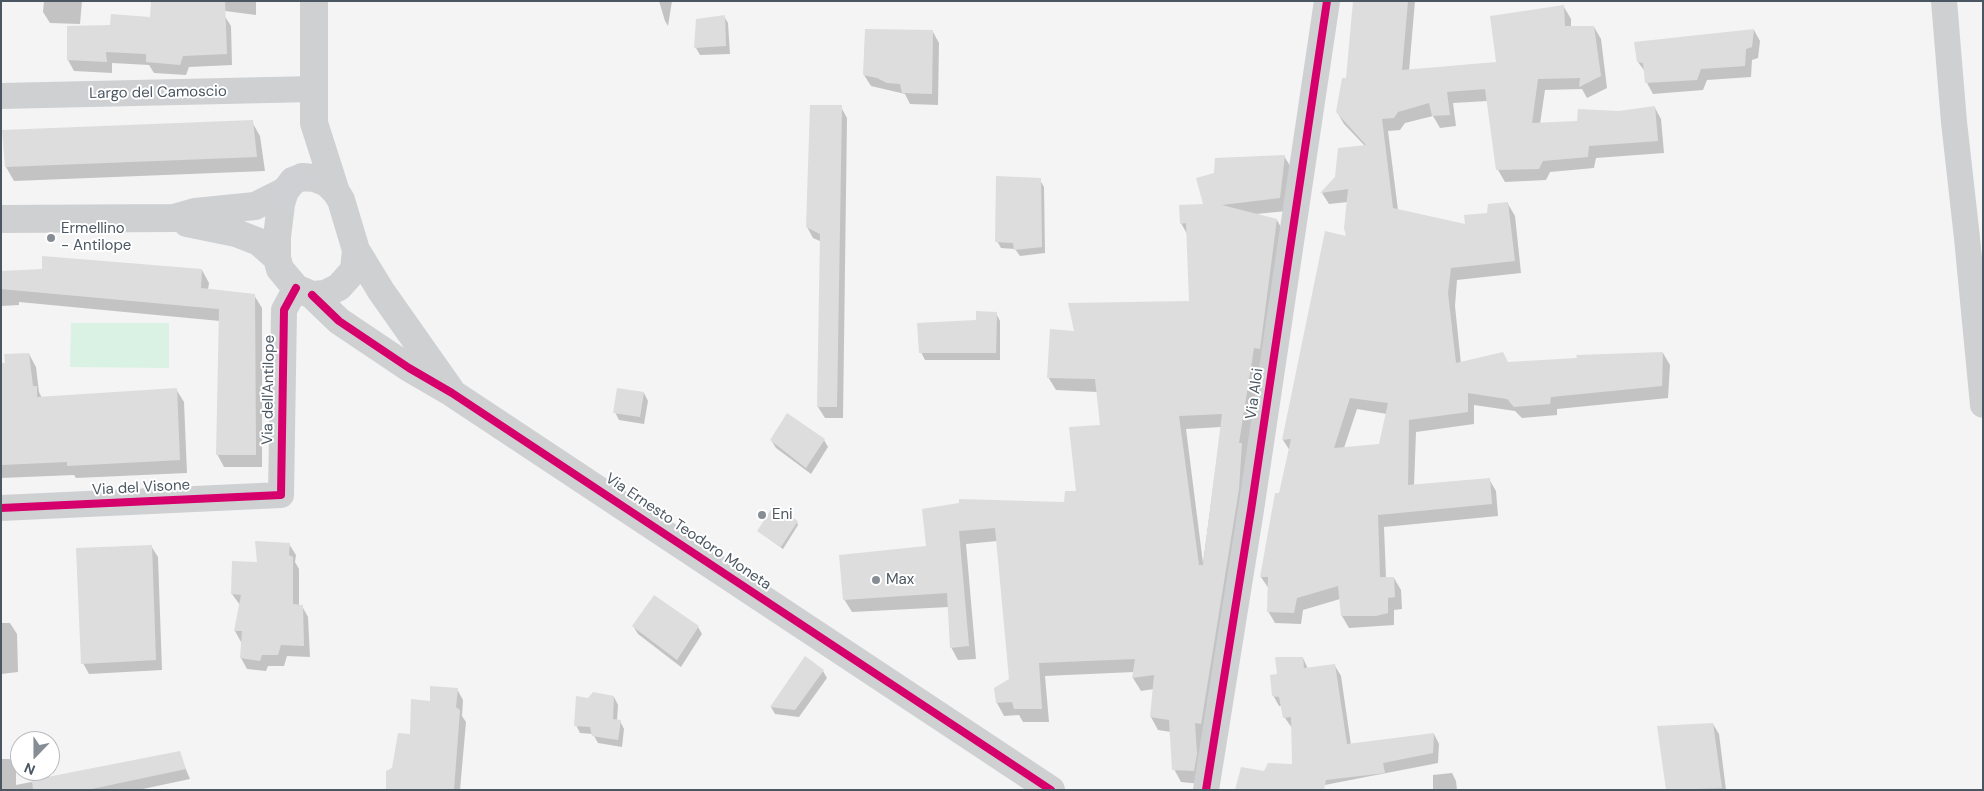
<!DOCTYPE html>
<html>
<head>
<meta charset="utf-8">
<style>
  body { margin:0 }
  #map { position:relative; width:1984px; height:791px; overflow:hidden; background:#f4f4f4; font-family:"DM Sans",sans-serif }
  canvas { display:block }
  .frame { position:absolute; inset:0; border:2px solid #4a5661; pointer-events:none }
  .north { position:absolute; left:10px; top:731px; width:50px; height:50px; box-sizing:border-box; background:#fff; border:1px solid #b7bbc0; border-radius:50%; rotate:202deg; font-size:14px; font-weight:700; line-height:20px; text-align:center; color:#4a5661 }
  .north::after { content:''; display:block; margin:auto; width:18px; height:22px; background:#868d94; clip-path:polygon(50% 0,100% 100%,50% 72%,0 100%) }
</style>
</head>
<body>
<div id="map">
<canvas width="1984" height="791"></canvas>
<div class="frame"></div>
<div class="north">N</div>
</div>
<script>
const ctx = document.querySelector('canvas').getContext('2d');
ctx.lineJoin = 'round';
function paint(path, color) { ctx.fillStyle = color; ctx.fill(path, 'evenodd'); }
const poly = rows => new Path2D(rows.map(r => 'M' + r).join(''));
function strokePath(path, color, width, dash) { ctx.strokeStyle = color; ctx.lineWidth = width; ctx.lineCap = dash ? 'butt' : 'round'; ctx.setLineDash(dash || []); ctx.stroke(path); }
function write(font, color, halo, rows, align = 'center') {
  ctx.font = font + ' "DM Sans",sans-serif'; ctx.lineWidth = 4; ctx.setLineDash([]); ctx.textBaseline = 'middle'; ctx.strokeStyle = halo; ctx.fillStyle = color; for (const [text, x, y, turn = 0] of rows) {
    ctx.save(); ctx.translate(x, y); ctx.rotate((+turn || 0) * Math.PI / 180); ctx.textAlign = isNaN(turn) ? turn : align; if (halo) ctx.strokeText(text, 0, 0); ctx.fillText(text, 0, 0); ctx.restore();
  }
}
paint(poly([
  [71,323,169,323,169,368,70,367]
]), '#d9f2e3');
paint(poly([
  [44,1,82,1,80,24,50,23,43,12],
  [219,1,256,1,256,15,225,11],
  [659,1,672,1,668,26,665,21],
  [1354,1,1415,1,1409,71,1497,63,1564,7,1571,19,1571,27,1594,27,1601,39,1607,88,1587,98,1582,89,1545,90,1540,124,1578,122,1619,112,1655,108,1661,119,1664,153,1596,158,1594,168,1550,172,1546,180,1505,182,1498,170,1488,101,1453,103,1456,126,1440,128,1433,116,1405,123,1400,130,1388,131,1398,210,1467,225,1508,204,1515,216,1521,273,1457,280,1455,306,1461,364,1508,363,1663,353,1670,365,1668,398,1557,409,1557,415,1522,418,1515,411,1474,405,1474,424,1416,432,1414,486,1489,479,1496,491,1498,516,1384,527,1386,578,1394,578,1401,590,1402,609,1394,610,1394,625,1349,628,1342,616,1340,599,1303,610,1301,624,1275,623,1268,611,1269,589,1261,577,1290,451,1283,440,1348,238,1348,202,1329,204,1322,193,1365,146,1344,124,1337,112,1347,79],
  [1357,409,1387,414,1380,445,1344,448],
  [224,15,231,26,232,65,189,67,186,75,154,73,149,65,112,63,112,73,74,71,68,60,69,27,112,26,149,18],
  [724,16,728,23,730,54,700,55,696,48],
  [1754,30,1760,41,1758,58,1752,60,1751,77,1707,80,1703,90,1653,94,1647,83,1646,73,1638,62],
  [933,32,939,43,938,105,910,104,905,94,871,86,864,75],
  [841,107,847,118,843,418,825,418,818,407,822,242,813,238,807,227],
  [252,122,260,136,265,171,14,181,6,167],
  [1284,156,1292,169,1287,211,1256,214,1277,220,1284,233,1201,784,1181,782,1174,769,1171,732,1158,730,1151,717,1154,689,1141,691,1133,678,1134,672,1045,676,1049,722,1023,722,1019,715,1004,716,997,703,1010,680,997,541,966,544,976,659,958,660,951,647,949,607,852,612,844,599,927,547,923,510,1065,503,1078,493,1102,426,1097,392,1056,390,1048,377,1075,333,1191,302,1187,234,1181,223,1205,205],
  [1221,427,1203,563,1186,429],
  [1040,180,1044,187,1045,253,1020,256,1015,249,1001,248,997,241],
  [202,270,209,283,208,290,254,295,262,308,262,467,224,467,217,454,220,321,19,302,19,305,1,306,1,272],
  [996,313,1000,321,1000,360,925,360,921,352],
  [29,354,36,367,39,392,42,398,176,389,184,402,187,473,76,478,74,475,1,478,1,364],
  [644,393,648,401,644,424,619,420,615,412],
  [771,440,824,440,828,447,811,474,776,448],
  [797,522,798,525,783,549,758,531],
  [289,544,296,555,295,562,299,569,299,606,302,606,308,617,310,657,287,656,284,666,268,666,266,671,247,669,241,658,241,642,235,631,240,605,232,594,258,564],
  [151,546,158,557,162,670,89,674,83,663],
  [1,623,10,623,17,634,18,672,1,674],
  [633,626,698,627,702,634,681,667,638,634],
  [1303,658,1308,669,1335,666,1341,676,1351,745,1434,734,1439,744,1438,763,1299,790,1264,772,1293,765,1292,728,1285,718,1282,706,1279,706,1273,695,1278,675],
  [823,671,827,678,799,717,775,714,771,707],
  [457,689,463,700,462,716,466,722,460,790,387,790,393,769,432,702],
  [614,697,618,705,617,721,620,721,624,729,622,747,598,743,593,734,580,733,576,725,589,699],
  [1713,724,1719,734,1726,790,1667,790],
  [179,753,190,779,138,790,1,790,1,759,10,759,16,769,16,785],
  [1452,773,1456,781,1457,790,1433,790,1433,775]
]), '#0003');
paint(poly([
  [151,1,225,1,227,54,183,56,180,65,146,62,146,54,106,52,107,62,67,60,67,26,110,25,111,14,150,17],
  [1353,1,1408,1,1402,70,1496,62,1490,16,1564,5,1565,26,1594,26,1601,76,1579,87,1580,78,1538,79,1532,123,1577,121,1578,109,1619,111,1655,106,1658,141,1589,146,1588,157,1543,161,1539,169,1496,170,1485,89,1447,92,1450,115,1432,116,1429,103,1398,112,1394,118,1382,119,1393,208,1465,224,1464,215,1487,213,1488,204,1508,202,1515,261,1451,268,1448,293,1456,363,1503,352,1508,362,1577,358,1576,355,1663,352,1662,386,1551,397,1550,404,1514,407,1507,399,1468,393,1468,412,1409,420,1408,485,1490,478,1492,504,1378,515,1380,577,1394,577,1395,597,1388,598,1388,613,1376,616,1341,616,1338,586,1297,598,1294,613,1267,612,1268,577,1260,577,1275,493,1279,493,1291,439,1282,440,1325,231,1346,236,1344,228,1348,189,1320,193,1335,177,1338,148,1366,145,1336,112,1342,78,1346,78],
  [1350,398,1388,403,1379,444,1334,448],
  [725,15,726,46,694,48,696,19],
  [865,29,933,30,932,94,902,93,900,84,887,83,877,78,863,75],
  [1754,29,1752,47,1746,49,1745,66,1701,69,1697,80,1645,83,1643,63,1637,62,1634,42],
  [810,105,842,105,837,407,817,407,820,234,806,227],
  [253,120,257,157,5,167,2,130],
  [1285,155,1280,198,1222,205,1277,219,1260,349,1254,348,1239,443,1242,443,1239,489,1201,724,1195,723,1197,754,1194,771,1172,770,1169,720,1150,717,1154,675,1132,678,1135,659,1039,663,1042,709,1014,709,1012,702,996,703,994,688,1009,679,995,528,959,531,969,646,950,648,947,593,843,600,839,555,926,546,922,509,959,503,959,499,1064,502,1065,491,1076,491,1069,427,1100,425,1095,379,1047,378,1050,329,1074,331,1068,303,1189,301,1186,223,1180,224,1179,205,1203,204,1196,178,1214,173,1215,158],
  [1222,414,1203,565,1199,565,1179,416],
  [996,176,1041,178,1042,247,1014,250,1013,243,995,242],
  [42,256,202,269,201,288,255,294,256,455,216,455,219,309,1,289,1,271,42,269],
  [976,311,997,312,996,353,919,353,917,323,976,320],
  [29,353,33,386,37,386,37,397,177,388,180,460,67,466,67,462,1,465,1,363,5,363,4,354],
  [617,388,644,392,640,417,613,413],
  [787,413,825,439,806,468,770,440],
  [774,505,798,521,781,547,757,531],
  [255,541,290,543,289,555,293,557,293,604,303,605,304,646,281,645,278,655,262,655,260,661,240,658,242,631,234,631,241,595,231,594,232,561,257,562],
  [152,545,156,660,81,664,76,548],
  [654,595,699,626,677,660,632,626],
  [805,656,824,670,795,710,770,707],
  [1275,657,1303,657,1304,668,1335,664,1347,744,1434,733,1433,753,1383,763,1385,773,1326,780,1324,790,1235,790,1241,767,1264,771,1268,763,1292,764,1291,717,1283,718,1279,697,1272,696,1270,675,1277,674],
  [430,686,458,688,456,707,460,710,454,790,386,790,386,771,392,768,398,733,410,734,411,699,430,701],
  [593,692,614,696,613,719,621,720,618,740,592,736,590,727,574,726,576,696,588,698],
  [1713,723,1722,788,1666,790,1657,726],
  [180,751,186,769,87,790,33,790,32,780]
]), '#ddddde');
strokePath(poly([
  [1944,1,1954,122,1967,238,1983,405],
  [1,96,314,89],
  [1,508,281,495,284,310,296,288],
  [1206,790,1251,510,1327,1]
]), '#ced0d2', 26);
strokePath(poly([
  [314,1,314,123,336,192],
  [285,191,281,204,277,237,277,258,280,269,296,288,312,295,325,294,339,287,354,270,356,250,341,200,336,192,327,183,315,178,302,177,293,181],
  [1,219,174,218,195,212,255,206,285,191],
  [187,223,236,233,259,242,277,258],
  [356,250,381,291,450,389],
  [312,295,339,321,409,368,452,393,1051,790]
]), '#ced0d2', 28);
strokePath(poly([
  [285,191,293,181]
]), '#ced0d4', 28);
strokePath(poly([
  [312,295,339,321,409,368,452,393,1051,790],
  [1,508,281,495,284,310,296,288],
  [1206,790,1251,510,1327,1]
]), '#d6006c', 8);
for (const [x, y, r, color] of [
  [51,238,5,"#868d94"],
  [762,515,5,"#868d94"],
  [876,580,5,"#868d94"]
]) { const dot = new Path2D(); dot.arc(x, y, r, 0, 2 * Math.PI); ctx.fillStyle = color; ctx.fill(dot); strokePath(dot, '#fff', 2); }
write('15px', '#4a5661', '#fff', [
  ["Largo del Camoscio",158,93,-1],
  ["Via dell'Antilope",269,390,-89],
  ["Via Aloi",1255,394,-82],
  ["Via del Visone",141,488,-3],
  ["Via Ernesto Teodoro Moneta",688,532,34]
]);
write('15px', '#4a5661', '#fff', [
  ["Ermellino",61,229],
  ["- Antilope",61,246],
  ["Eni",772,515],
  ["Max",886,580]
], 'left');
</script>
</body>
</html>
